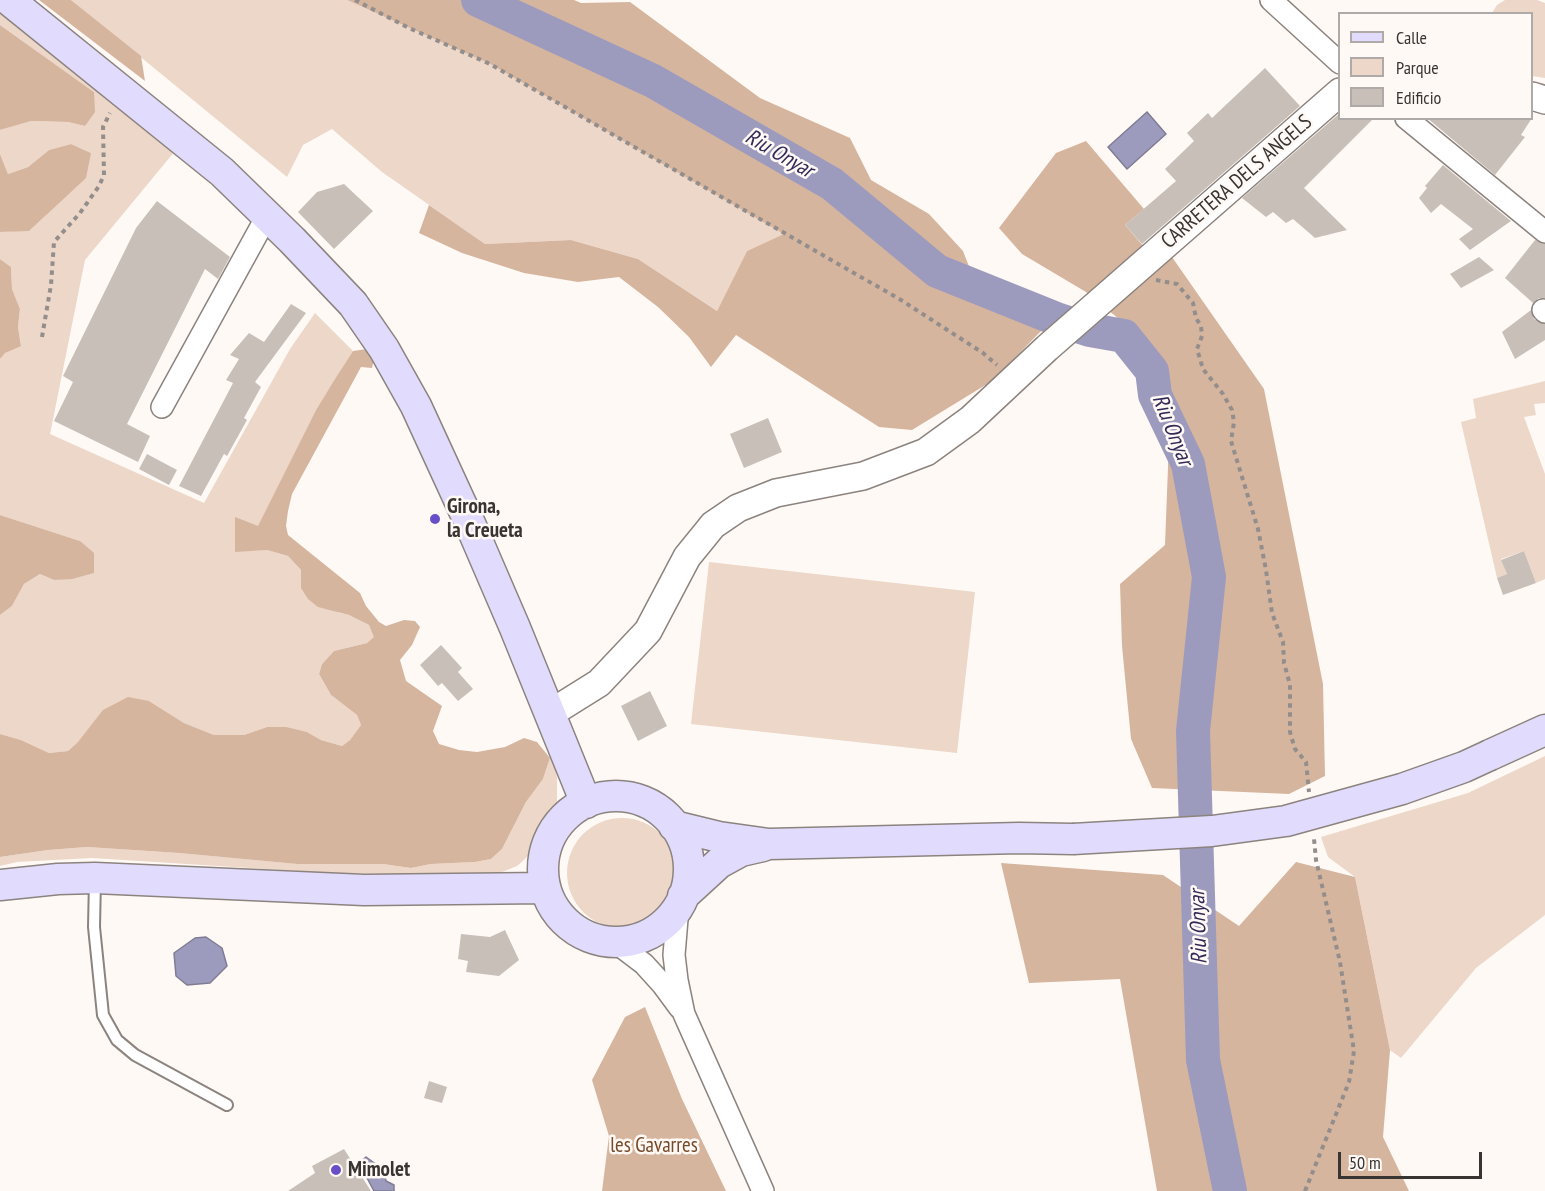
<!DOCTYPE html>
<html>
<head>
<meta charset="utf-8">
<style>
  body { margin:0 }
  #map { position:relative; width:1545px; height:1191px; overflow:hidden; background:#fff9f5; font-family:"PT Sans Narrow",sans-serif }
  canvas { display:block }
  .legend { position:absolute; left:1338px; top:12px; width:195px; height:108px; box-sizing:border-box; background:#fff9f5; border:2px solid #afaaa7; margin:0; padding:8px 10px; list-style:none; font-size:18px; color:#383432 }
  .legend li { display:flex; align-items:center; gap:12px; height:30px }
  .legend b { width:30px; border:2px solid #afaaa7 }
  .scale { position:absolute; left:1338px; top:1152px; width:144px; height:27px; box-sizing:border-box; border:3px solid #383432; border-top:0; padding-left:8px; font-size:18px; line-height:21px; white-space:nowrap; color:#383432; -webkit-text-stroke:4px #fff9f5; paint-order:stroke }
</style>
</head>
<body>
<div id="map">
<canvas width="1545" height="1191"></canvas>
<ul class="legend">
<li><b style="height:8px;background:#e1dcfe"></b>Calle</li>
<li><b style="height:16px;background:#ecd7c9"></b>Parque</li>
<li><b style="height:16px;background:#c8bfb9"></b>Edificio</li>
</ul>
<div class="scale">50 m</div>
</div>
<script>
const ctx = document.querySelector('canvas').getContext('2d');
ctx.lineJoin = 'round';
function paint(path, color) { ctx.fillStyle = color; ctx.fill(path, 'evenodd'); }
const poly = rows => new Path2D(rows.map(r => 'M' + r).join(''));
function strokePath(path, color, width, dash) { ctx.strokeStyle = color; ctx.lineWidth = width; ctx.lineCap = dash ? 'butt' : 'round'; ctx.setLineDash(dash || []); ctx.stroke(path); }
function write(font, color, halo, rows, align = 'center') {
  ctx.font = font + ' "PT Sans Narrow",sans-serif'; ctx.lineWidth = 5; ctx.setLineDash([]); ctx.textBaseline = 'middle'; ctx.strokeStyle = halo; ctx.fillStyle = color; for (const [text, x, y, turn = 0] of rows) {
    ctx.save(); ctx.translate(x, y); ctx.rotate((+turn || 0) * Math.PI / 180); ctx.textAlign = isNaN(turn) ? turn : align; if (halo) ctx.strokeText(text, 0, 0); ctx.fillText(text, 0, 0); ctx.restore();
  }
}
paint(poly([
  [71,0,347,0,490,64,785,234,747,251,717,311,638,259,571,240,485,244,382,172,332,129,303,145,287,177],
  [1505,0,1537,0,1545,3,1545,78,1532,76,1532,14,1492,13,1497,5],
  [0,11,175,151,85,260,50,434,204,503,290,349,315,313,353,351,316,410,258,527,235,518,235,551,267,550,288,556,301,570,301,588,340,613,349,615,369,625,375,637,367,643,334,651,322,664,319,674,331,695,357,715,361,725,350,740,342,746,321,740,307,732,267,727,244,735,214,735,184,723,149,701,78,742,68,751,49,753,21,740,0,734,0,615,12,606,24,584,40,574,54,580,93,573,80,541,0,515,0,359,4,353,21,345,18,327,20,309,12,289,11,267,0,259,0,232,30,230,46,215,91,153,71,144,49,150,28,167,8,174,0,154,0,130,30,121,68,122,85,126,94,92,0,25],
  [1545,381,1545,403,1534,404,1536,415,1524,417,1545,474,1545,579,1536,583,1524,551,1501,559,1507,574,1497,578,1461,422,1476,418,1473,399],
  [709,562,975,592,957,753,691,724],
  [1545,756,1545,915,1476,968,1401,1058,1390,1050,1355,877,1328,857,1321,837,1468,793],
  [550,758,554,759,557,777,557,804,548,831,538,847,517,866,492,876,329,873,92,858,17,862,0,866,0,857,48,850,87,847,179,853,298,864,383,864,411,868,431,864,475,862,491,859,502,849,526,802,543,779],
  '567 873a55 55 0 1 1 110 0a55 55 0 1 1-110 0Z'
]), '#ecd7c9');
paint(poly([
  [39,0,71,0,141,56,145,81],
  [347,0,574,0,581,3,630,2,760,98,850,138,871,180,929,214,963,251,984,305,1045,327,992,381,912,430,879,427,736,335,711,367,689,337,658,307,619,277,578,282,524,273,462,253,419,233,429,205,485,244,571,240,638,259,717,311,747,251,784,234,490,64],
  [0,25,94,92,95,112,85,126,68,122,31,121,0,130],
  [1086,141,1144,209,1125,225,1145,248,1165,247,1264,389,1323,684,1325,776,1289,794,1152,788,1131,739,1122,646,1120,584,1165,545,1171,389,1141,337,1086,292,1022,254,999,228,1056,153],
  [71,144,91,153,86,178,29,231,0,232,0,154,8,174,28,167,49,150],
  [0,259,11,267,12,289,20,309,18,327,21,346,5,353,0,359],
  [367,349,374,359,372,368,361,367,292,494,288,511,286,526,288,535,360,593,366,606,379,622,386,626,404,620,415,621,420,627,412,645,400,660,406,681,442,706,433,731,439,744,459,750,477,752,505,747,524,738,537,742,550,758,543,779,526,802,502,849,491,859,475,862,431,864,411,868,383,864,297,864,179,853,87,847,48,850,0,857,0,734,21,740,49,753,68,751,78,742,103,710,128,697,149,701,184,723,214,735,244,735,267,727,286,727,307,732,321,740,342,746,350,740,361,725,357,715,331,695,319,674,322,664,334,651,367,643,374,637,369,625,349,615,318,607,308,599,301,588,301,570,288,556,267,550,235,552,235,517,258,526,316,410,335,379,353,351],
  [0,515,80,541,94,553,94,573,72,579,54,580,40,574,24,584,12,606,0,615],
  [1296,862,1355,877,1390,1050,1383,1137,1409,1191,1157,1191,1120,979,1029,983,1001,863,1163,875,1239,926],
  [645,1007,682,1099,726,1191,602,1191,609,1136,592,1080,625,1017]
]), '#d6b59f');
const water = poly([
  [1147,112,1166,134,1127,169,1108,147,1147,112],
  [206,937,222,948,227,966,210,983,187,985,176,976,174,953,195,938,206,937],
  [366,1157,377,1165,385,1166,387,1169,385,1177,386,1181,394,1185,394,1191,374,1191,359,1163,366,1157]
]);
paint(water, '#9d9bbd');
strokePath(water, '#7f7c93', 1.5);
strokePath(poly([
  [478,0,653,81,832,184,937,271,1059,320,1090,330,1124,336,1152,371,1155,395,1188,464,1209,577,1193,731,1203,1060,1230,1191]
]), '#9d9bbd', 34);
paint(poly([
  [1265,68,1300,106,1142,244,1125,225,1176,181,1165,169,1194,141,1187,133,1208,113,1212,118],
  [1340,113,1340,118,1374,118,1304,188,1347,230,1315,238,1293,219,1286,223,1273,212,1266,217,1242,198],
  [1427,118,1532,118,1521,135,1525,137,1495,175],
  [1443,165,1511,221,1470,250,1459,239,1473,229,1441,204,1431,213,1419,198,1427,188,1425,186],
  [344,184,373,211,334,249,298,212,317,192],
  [157,201,230,257,218,279,205,269,127,424,150,436,138,462,54,421,73,382,63,376,136,228],
  [1535,240,1545,244,1545,298,1539,298,1533,303,1505,278],
  [1479,257,1494,270,1461,288,1450,274],
  [291,304,306,313,255,382,261,387,244,418,247,420,227,456,224,454,201,496,179,486,233,383,226,380,239,359,230,355,249,333,264,342],
  [1531,310,1534,319,1545,324,1545,340,1515,359,1502,332],
  [768,418,782,452,744,468,730,434],
  [147,454,177,470,169,485,139,469],
  [1524,551,1536,583,1503,595,1497,578,1507,574,1501,560],
  [441,645,462,668,458,672,473,689,458,701,442,683,438,686,420,665],
  [650,691,667,726,638,741,621,706],
  [505,930,519,960,499,976,466,972,468,961,458,959,461,934,490,937],
  [429,1081,447,1087,442,1103,424,1098],
  [344,1149,371,1191,288,1191,315,1173,312,1166]
]), '#c8bfb9');
const service = poly([
  [95,879,94,927,103,1015,117,1040,135,1055,227,1105]
]);
const minor = poly([
  [1271,0,1340,63],
  [1406,118,1545,232],
  [1543,310,1545,312],
  [162,407,267,216],
  [678,907,674,955,677,980,684,1014,763,1191],
  [615,942,644,964,663,985,680,1008]
]);
const tertiary = poly([
  [1532,96,1545,100],
  [551,713,599,683,648,631,687,557,713,525,738,508,776,493,863,476,926,452,970,420,1047,348,1340,92]
]);
const secondary = poly([
  [9,0,222,172,292,240,353,304,384,349,416,406,468,519,515,628,586,803],
  [1490,755,1545,730],
  '543 869a73 73 0 1 1 146 0a73 73 0 1 1-146 0Z',
  [674,826,719,837,769,844,1019,838,1073,839],
  [0,885,58,879,95,878,364,890,545,888],
  [683,896,719,863,741,851,763,846]
]);
strokePath(service, '#8c837e', 14);
strokePath(minor, '#8c837e', 24);
strokePath(tertiary, '#8c837e', 30);
strokePath(secondary, '#8c837e', 33);
strokePath(poly([
  [355,0,409,28,490,64,901,300,983,353,997,365],
  [1156,280,1177,284,1193,303,1196,318,1201,326,1202,336,1197,349,1203,369,1223,394,1232,410,1234,422,1231,441,1258,529,1266,570,1272,613,1283,642,1284,663,1290,685,1290,732,1295,749,1306,762,1309,792],
  [42,337,51,285,54,242,80,213,99,186,104,175,103,127,110,113],
  [1305,1191,1349,1082,1354,1051,1340,962,1316,860,1314,839]
]), '#938e8c', 4, [4.5, 4.5]);
strokePath(service, '#fff', 10);
strokePath(minor, '#fff', 21);
strokePath(tertiary, '#fff', 27);
strokePath(secondary, '#e1dcfe', 30);
const secondaryBridge = poly([
  [1073,839,1212,831,1286,821,1402,789,1464,767,1490,755]
]);
strokePath(secondaryBridge, '#8c837e', 33, []);
strokePath(secondaryBridge, '#e1dcfe', 30);
for (const [x, y, r, color] of [
  [435,519,6,"#684ec7"],
  [336,1170,6,"#684ec7"]
]) { const dot = new Path2D(); dot.arc(x, y, r, 0, 2 * Math.PI); ctx.fillStyle = color; ctx.fill(dot); strokePath(dot, '#fff9f5', 2); }
write('21px', '#383432', '#fff9f5', [
  ["CARRETERA DELS ANGELS",1237,182,-41]
]);
write('bold 21px', '#383432', '#fff9f5', [
  ["Girona,",447,507],
  ["la Creueta",447,531],
  ["Mimolet",348,1170]
], 'left');
write('21px', '#774928', '#fff9f5', [
  ["les Gavarres",654,1146]
]);
write('italic 22px', '#322b59', '#fff9f5', [
  ["Riu Onyar",779,154,30],
  ["Riu Onyar",1172,430,68],
  ["Riu Onyar",1199,927,-92]
]);
</script>
</body>
</html>
